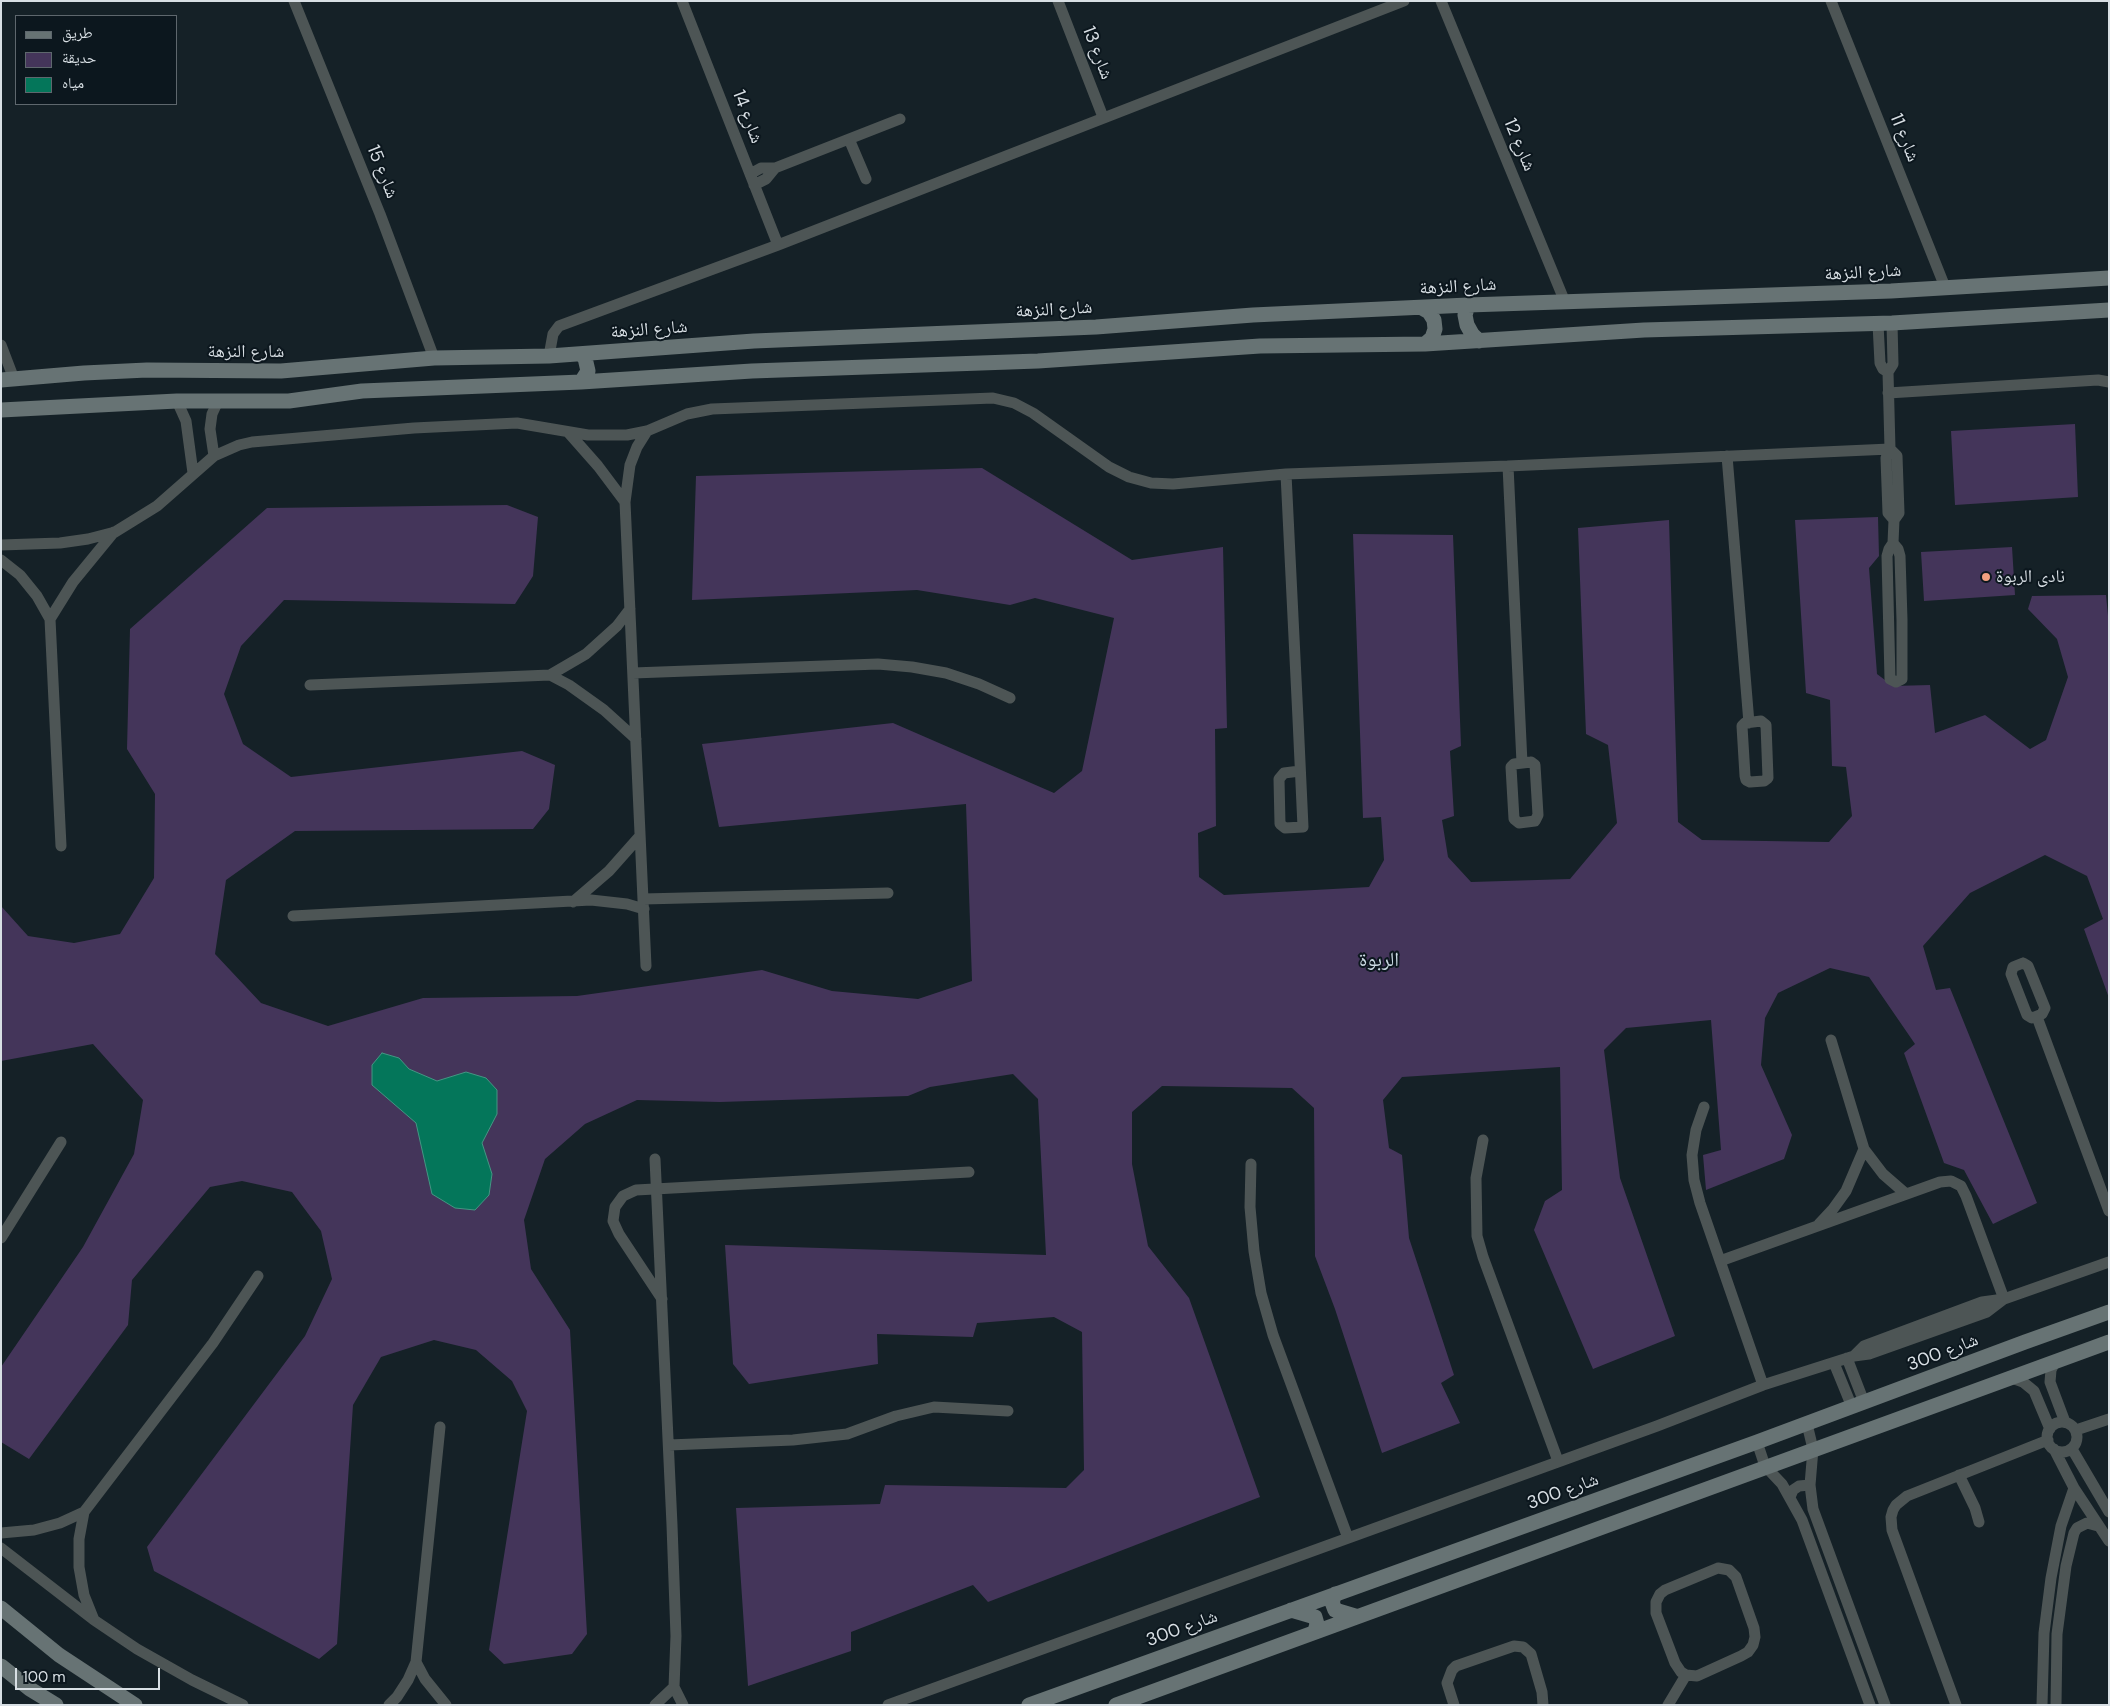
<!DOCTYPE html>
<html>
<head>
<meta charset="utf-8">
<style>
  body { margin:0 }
  #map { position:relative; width:2110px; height:1706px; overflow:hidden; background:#152127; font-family:"DM Sans","Noto Naskh Arabic",sans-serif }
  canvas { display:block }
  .frame { position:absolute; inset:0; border:2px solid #d8dfe4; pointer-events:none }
  .legend { position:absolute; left:15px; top:15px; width:162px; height:90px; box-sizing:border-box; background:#0c171e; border:1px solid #5e676d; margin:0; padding:6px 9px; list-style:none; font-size:15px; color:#d8dfe4 }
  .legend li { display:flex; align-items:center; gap:10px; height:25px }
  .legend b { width:25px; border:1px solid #5e676d }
  .scale { position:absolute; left:15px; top:1668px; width:145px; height:22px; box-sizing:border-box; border:2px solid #d8dfe4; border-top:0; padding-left:6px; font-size:15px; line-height:18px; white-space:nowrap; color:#d8dfe4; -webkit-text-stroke:4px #0c171e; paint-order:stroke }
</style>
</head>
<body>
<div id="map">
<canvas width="2110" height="1706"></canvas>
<div class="frame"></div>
<ul class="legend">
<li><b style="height:6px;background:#677374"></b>طريق</li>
<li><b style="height:14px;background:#44355a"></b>حديقة</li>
<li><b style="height:14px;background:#04765a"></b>مياه</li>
</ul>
<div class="scale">100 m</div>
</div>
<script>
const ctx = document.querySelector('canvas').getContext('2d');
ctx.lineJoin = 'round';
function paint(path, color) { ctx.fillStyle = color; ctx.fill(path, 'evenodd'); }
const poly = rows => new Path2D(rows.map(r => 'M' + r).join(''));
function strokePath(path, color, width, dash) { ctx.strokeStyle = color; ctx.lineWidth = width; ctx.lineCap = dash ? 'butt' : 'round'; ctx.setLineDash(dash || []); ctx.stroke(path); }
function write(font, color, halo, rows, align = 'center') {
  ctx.font = font + ' "DM Sans","Noto Naskh Arabic",sans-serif'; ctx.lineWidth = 4; ctx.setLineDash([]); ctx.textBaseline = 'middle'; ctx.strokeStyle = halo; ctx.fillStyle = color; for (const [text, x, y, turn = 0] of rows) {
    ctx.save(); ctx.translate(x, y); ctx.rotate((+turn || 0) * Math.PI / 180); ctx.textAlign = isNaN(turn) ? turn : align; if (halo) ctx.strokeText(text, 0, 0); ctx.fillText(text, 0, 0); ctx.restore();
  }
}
paint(poly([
  [2075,424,2078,497,1955,505,1951,431],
  [982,468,1132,560,1223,547,1227,728,1215,729,1216,826,1198,833,1199,877,1224,895,1369,887,1384,860,1381,817,1363,818,1353,534,1453,535,1461,746,1450,751,1454,816,1442,820,1448,857,1471,882,1570,879,1617,823,1608,745,1586,734,1578,528,1669,520,1678,822,1702,840,1829,842,1852,816,1846,767,1832,766,1830,700,1806,693,1795,520,1878,517,1879,556,1869,568,1877,674,1893,686,1930,685,1935,733,1985,715,2030,749,2046,740,2068,677,2057,639,2028,609,2032,596,2106,595,2109,626,2109,998,2084,929,2103,919,2087,876,2045,855,1970,893,1923,946,1936,990,1950,988,2037,1203,1993,1224,1964,1170,1944,1163,1904,1053,1915,1044,1869,977,1830,968,1778,993,1765,1018,1761,1065,1792,1135,1784,1159,1706,1190,1703,1155,1721,1150,1711,1020,1626,1028,1604,1050,1620,1178,1675,1336,1593,1369,1534,1230,1545,1201,1562,1190,1560,1067,1402,1077,1383,1100,1389,1148,1402,1155,1409,1238,1454,1375,1441,1383,1460,1423,1382,1453,1335,1309,1315,1256,1314,1108,1292,1088,1162,1086,1132,1112,1132,1164,1148,1246,1189,1298,1260,1497,988,1602,973,1585,851,1632,851,1651,748,1686,736,1508,880,1504,885,1485,1066,1488,1084,1470,1082,1332,1054,1317,977,1323,973,1337,877,1334,878,1364,749,1384,733,1364,725,1245,1046,1255,1038,1099,1013,1074,930,1087,908,1096,720,1102,637,1100,585,1124,545,1159,524,1220,531,1269,570,1330,587,1634,572,1654,504,1664,489,1650,527,1411,512,1381,476,1350,434,1340,381,1357,353,1405,337,1644,319,1659,154,1571,147,1547,305,1336,332,1279,321,1231,292,1192,242,1181,210,1187,132,1280,128,1325,29,1459,1,1442,1,1367,83,1247,134,1154,143,1100,93,1044,1,1061,1,906,28,936,74,943,120,934,154,878,155,794,127,749,130,629,267,508,507,505,538,517,533,576,515,604,284,600,241,646,224,694,243,744,291,777,522,751,555,765,549,809,533,829,295,831,226,880,215,954,261,1003,328,1026,423,998,577,996,762,970,832,991,918,999,972,981,966,804,719,827,702,744,893,723,1054,793,1082,771,1114,618,1035,598,1010,605,917,590,692,600,696,476],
  [2012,547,2015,595,1924,601,1921,552]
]), '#44355a');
const water = poly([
  [382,1053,399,1058,409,1069,437,1081,466,1072,486,1078,497,1090,497,1114,482,1143,492,1174,489,1195,475,1210,455,1208,432,1194,416,1123,372,1085,372,1065,382,1053]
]);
paint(water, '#04765a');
strokePath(water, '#449683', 1);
strokePath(poly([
  [294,1,380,214,434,358],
  [682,1,778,245],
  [1058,1,1103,117],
  [1441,1,1565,302],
  [1831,1,1945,287],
  [849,139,866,179],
  [750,174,761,168,775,168,900,119],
  [754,185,766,179,775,168],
  [1892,323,1893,364,1888,372,1890,449,1886,458,1888,513,1894,520,1893,543,1889,549,1887,556,1890,679,1896,682,1902,679,1902,620,1900,556,1898,549,1893,543],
  [1878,324,1880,363,1883,369,1888,372],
  [1,345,14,379],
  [549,356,553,334,559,326,778,245,1404,1],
  [1888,393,2098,380,2109,382],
  [177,401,186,421,193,473],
  [568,432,598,466,625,502],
  [1890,449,1897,456,1899,513,1894,520],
  [214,456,210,429,212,414,218,401],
  [1727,456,1749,723],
  [1508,466,1522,763],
  [1286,474,1298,719,1303,827,1285,828,1280,824,1279,779,1284,773,1300,771],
  [1,545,60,543,88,539,115,532,157,506,214,456,239,445,252,442,414,428,517,423,588,435,627,435,647,431,687,414,712,409,993,398,1014,403,1033,413,1109,467,1129,477,1151,483,1173,484,1286,474,1508,466,1890,449],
  [1,560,20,575,37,596,50,619,61,846],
  [50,619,73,582,114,532],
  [633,673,878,664,912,667,946,673,979,684,1010,698],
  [550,675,569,685,604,710,636,739],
  [310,685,550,675,586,654,617,626,630,609],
  [1761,721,1766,725,1768,778,1764,781,1750,782,1746,780,1745,776,1742,726,1745,723,1761,721],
  [1531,762,1535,765,1538,815,1535,821,1519,823,1514,819,1511,767,1514,764,1531,762],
  [643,899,888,893],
  [573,902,609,871,640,836],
  [293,916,591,900,627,904,644,909],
  [2023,963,2028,966,2045,1008,2042,1014,2032,1018,2027,1015,2011,974,2013,967,2023,963],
  [646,966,625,502,630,465,637,447,647,431],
  [2037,1017,2109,1211],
  [1831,1040,1864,1149,1883,1174,1906,1194],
  [1704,1107,1696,1130,1692,1155,1694,1180,1700,1203,1763,1385],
  [1483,1140,1476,1178,1477,1236,1483,1257,1558,1461],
  [655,1159,672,1525,676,1636,674,1687,683,1705],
  [1251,1164,1250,1207,1254,1251,1261,1293,1273,1335,1348,1538],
  [1819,1224,1833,1209,1846,1191,1864,1149],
  [1,1238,61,1142],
  [1720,1261,1940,1182,1951,1181,1961,1186,1966,1196,2004,1299],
  [662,1299,619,1234,613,1221,615,1207,623,1196,636,1190,969,1172],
  [1854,1356,1864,1346,1982,1302,2004,1299,2109,1262],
  [1847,1358,1864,1402],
  [2056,1360,2051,1370,2050,1382,2065,1422],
  [1834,1363,1852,1407],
  [2009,1377,2023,1382,2034,1391,2050,1429],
  '2047 1437a15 15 0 1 1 30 0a15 15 0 1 1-30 0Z',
  [1807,1424,1813,1449,1810,1485,1813,1509,1885,1705],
  [2076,1430,2109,1419],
  [1757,1442,1765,1466,1782,1484,1802,1520,1870,1705],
  [669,1445,793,1440,847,1434,896,1416,934,1407,1008,1411],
  [2054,1449,2074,1488,2109,1541],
  [2072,1449,2109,1512],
  [1959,1475,1975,1508,1979,1522],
  [1790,1497,1793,1490,1799,1486,1810,1485],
  [1,1533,34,1530,60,1523,84,1512],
  [1,1548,94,1620,137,1649,192,1680,243,1705],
  [1718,1568,1729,1570,1736,1577,1754,1628,1755,1637,1753,1645,1748,1652,1741,1656,1697,1676,1686,1675,1681,1672,1675,1663,1656,1613,1656,1602,1660,1594,1665,1590,1718,1568],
  [94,1620,84,1595,79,1567,79,1539,84,1512,213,1343,258,1276],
  [416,1662,425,1679,446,1705],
  [389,1705,397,1697,408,1680,416,1662,440,1427],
  [655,1705,674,1687],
  [888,1705,1657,1426,1763,1385,1854,1356,1869,1354,1987,1312,2004,1299],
  [1454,1705,1447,1683,1452,1670,1456,1666,1514,1646,1523,1647,1531,1654,1542,1692,1543,1705],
  [1668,1705,1686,1675],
  [1956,1705,1892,1530,1891,1517,1893,1510,1896,1505,1907,1496,2048,1440],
  [2042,1705,2044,1633,2051,1578,2061,1526,2074,1488],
  [2056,1705,2057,1634,2066,1566,2074,1533,2077,1528,2087,1523,2098,1526]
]), '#4d5555', 11);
strokePath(poly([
  [1468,305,1465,315,1467,325,1472,334,1479,341],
  [1422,308,1429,312,1434,320,1435,329,1432,338,1425,344],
  [580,354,585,358,588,371,581,382],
  [1,380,84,373,147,370,281,371,434,358,549,356,754,341,1096,327,1253,315,1468,305,1891,291,2109,278],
  [1,410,177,401,289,401,362,391,581,382,752,371,1038,361,1260,346,1425,344,1644,330,1892,323,2109,310],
  [1335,1594,1332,1602,1335,1610,1355,1616],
  [1,1608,59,1655,135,1705],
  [1291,1610,1315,1617,1317,1624,1315,1631],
  [1,1666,30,1689,56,1705],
  [1029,1705,1757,1442,2025,1342,2109,1312],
  [1116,1705,2109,1342]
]), '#677374', 15);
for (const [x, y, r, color] of [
  [1986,577,5,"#f2a080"]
]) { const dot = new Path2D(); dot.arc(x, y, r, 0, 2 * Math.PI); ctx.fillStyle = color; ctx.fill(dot); strokePath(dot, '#0c171e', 2); }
write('18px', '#d8dfe4', '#0c171e', [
  ["شارع 13",1097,53,69],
  ["شارع 14",747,117,69],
  ["شارع 11",1904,138,68],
  ["شارع 12",1519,145,67],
  ["شارع 15",382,172,68],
  ["شارع النزهة",1863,273,-3],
  ["شارع النزهة",1458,287,-3],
  ["شارع النزهة",1054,310,-3],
  ["شارع النزهة",649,330,-4],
  ["شارع النزهة",246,352],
  ["شارع 300",1943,1353,-21],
  ["شارع 300",1563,1492,-20],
  ["شارع 300",1182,1629,-20]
]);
write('18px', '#d8dfe4', '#0c171e', [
  ["نادى الربوة",1996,577]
], 'left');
write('20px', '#cddce5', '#0c171e', [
  ["الربوة",1379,961]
]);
</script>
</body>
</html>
